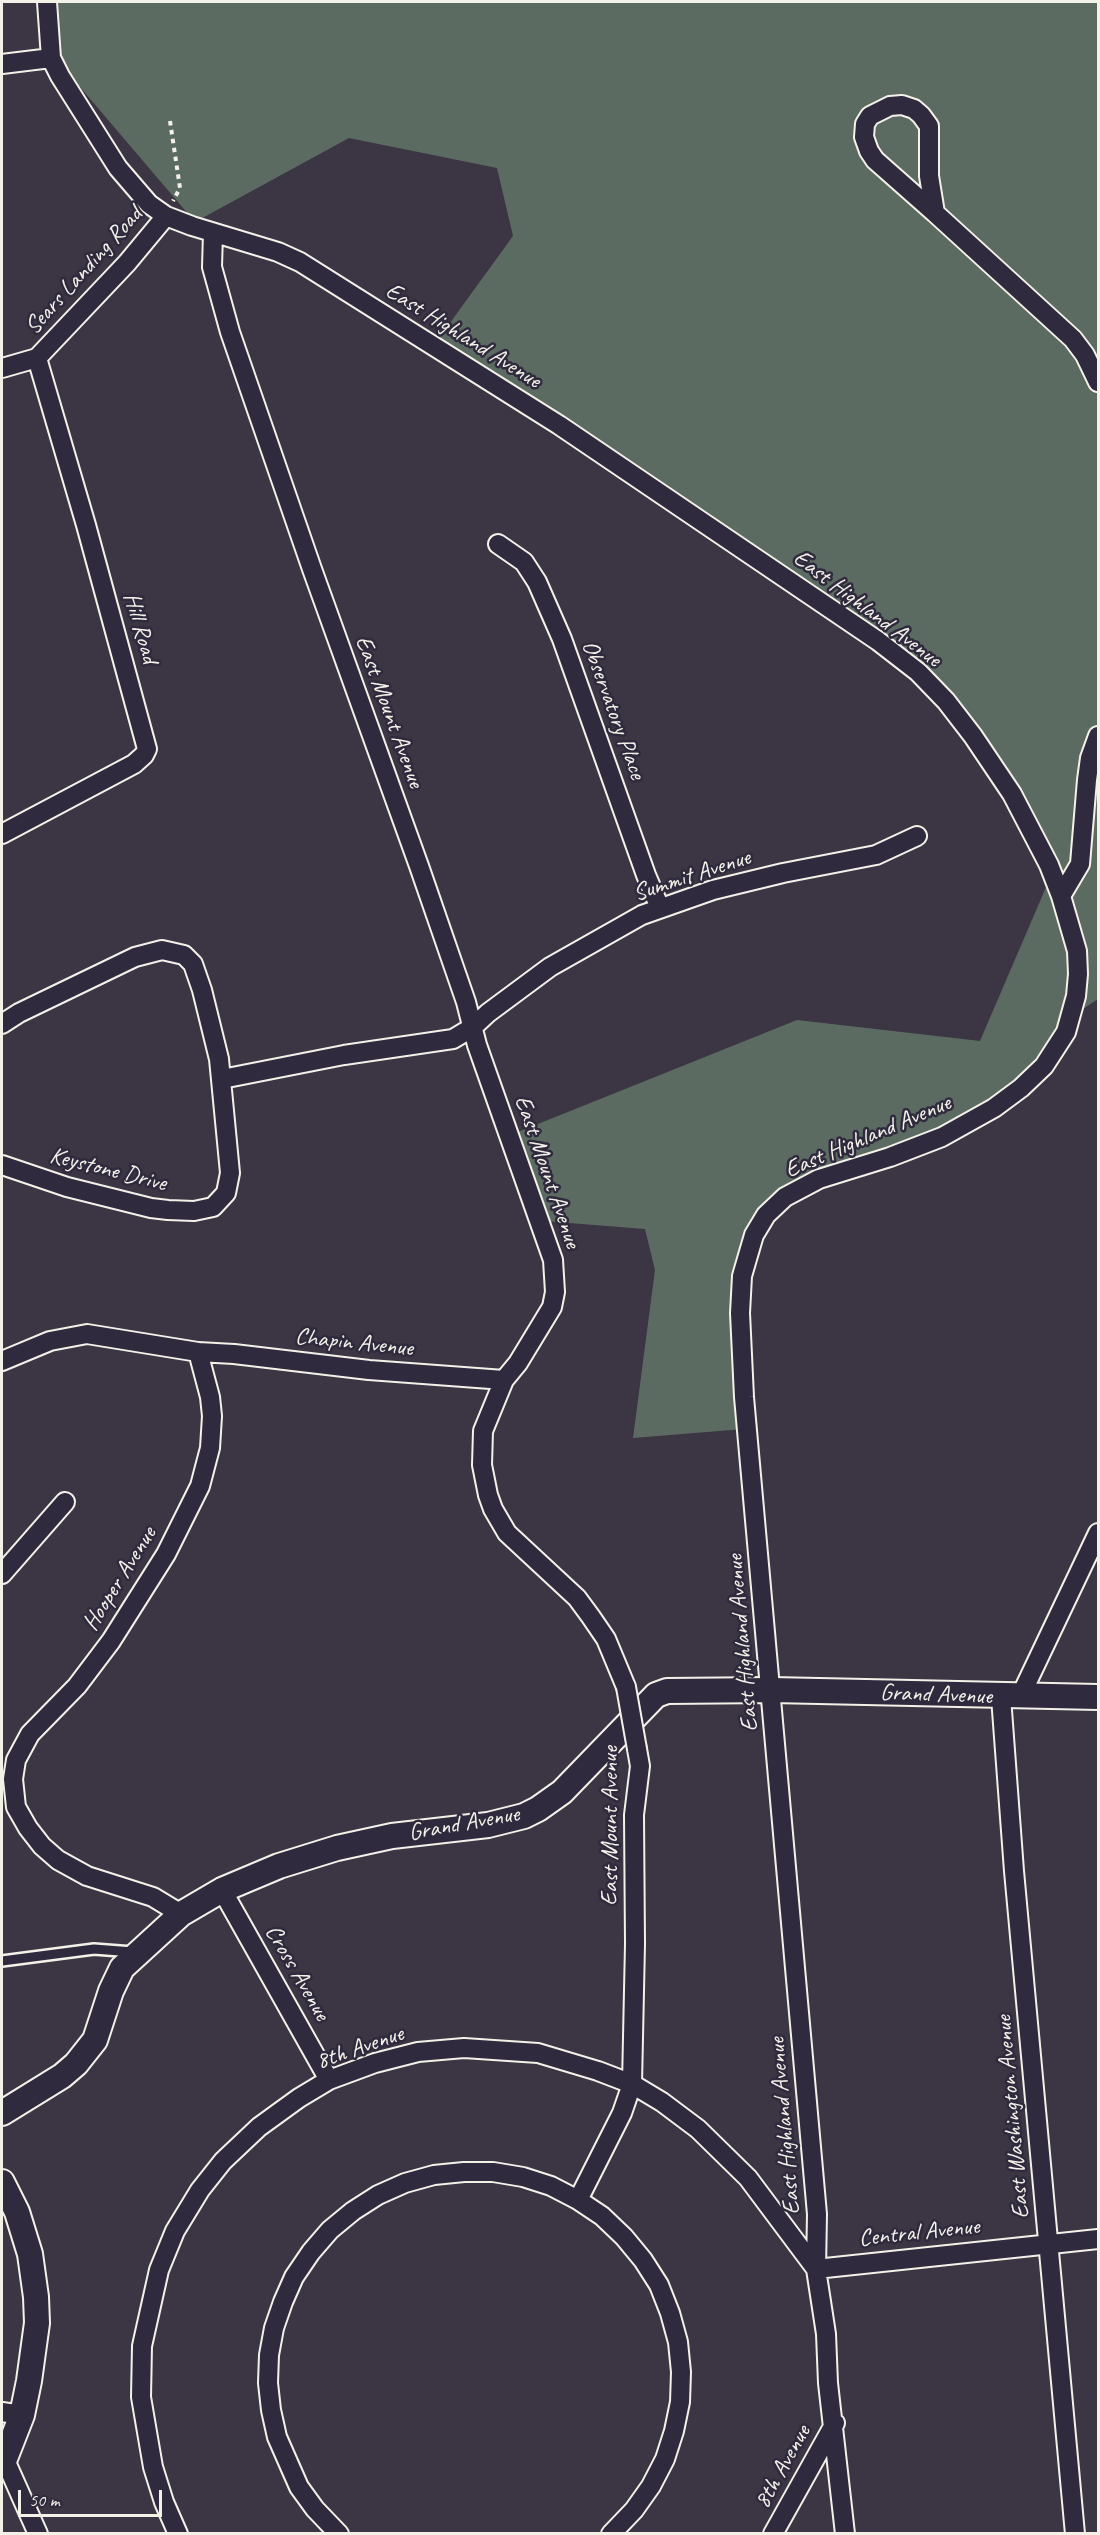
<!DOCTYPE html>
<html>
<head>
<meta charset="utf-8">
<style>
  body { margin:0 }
  #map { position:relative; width:1100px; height:2535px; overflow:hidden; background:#3c3644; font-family:Caveat,sans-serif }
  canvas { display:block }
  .frame { position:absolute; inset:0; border:3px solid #f4f1e8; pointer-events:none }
  .scale { position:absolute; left:18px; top:2490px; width:144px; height:27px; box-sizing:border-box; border:3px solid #f4f1e8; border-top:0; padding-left:8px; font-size:18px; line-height:21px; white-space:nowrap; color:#f4f1e8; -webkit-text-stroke:4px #2f2a3d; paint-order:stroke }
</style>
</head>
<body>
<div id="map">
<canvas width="1100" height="2535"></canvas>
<div class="frame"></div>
<div class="scale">50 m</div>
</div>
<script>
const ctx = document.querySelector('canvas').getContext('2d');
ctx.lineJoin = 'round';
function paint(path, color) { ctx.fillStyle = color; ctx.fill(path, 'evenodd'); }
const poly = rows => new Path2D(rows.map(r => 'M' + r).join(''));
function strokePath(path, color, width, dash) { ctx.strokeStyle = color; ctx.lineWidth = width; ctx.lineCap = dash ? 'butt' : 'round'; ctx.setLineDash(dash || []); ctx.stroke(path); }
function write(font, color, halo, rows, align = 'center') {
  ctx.font = font + ' Caveat,sans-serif'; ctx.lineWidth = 5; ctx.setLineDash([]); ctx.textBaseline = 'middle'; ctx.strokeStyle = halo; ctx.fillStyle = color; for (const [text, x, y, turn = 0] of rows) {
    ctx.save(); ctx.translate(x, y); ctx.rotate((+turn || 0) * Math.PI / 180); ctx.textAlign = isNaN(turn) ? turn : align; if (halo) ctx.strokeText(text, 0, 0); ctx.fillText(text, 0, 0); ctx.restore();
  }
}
paint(poly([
  [58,2,1098,2,1098,999,1071,1017,995,1106,772,1212,736,1288,744,1429,633,1438,655,1270,645,1229,544,1221,513,1134,797,1020,980,1041,1056,864,924,680,434,345,513,236,497,168,349,138,195,222,51,53]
]), '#5c6b62');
const lane = poly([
  [2,1961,94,1949,133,1952]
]);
const street = poly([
  [47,2,51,58,60,76,118,168,149,204,166,216,192,226,278,252,300,262,559,425,878,641,918,672,946,701,973,736,1012,794,1049,865,1061,896,1077,951,1078,974,1076,996,1066,1032,1044,1066,1021,1088,994,1108,942,1137,890,1157,819,1179,785,1197,766,1215,754,1235,742,1276,740,1313,744,1397,817,2214,816,2269,826,2334,828,2383,845,2534],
  [2,64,51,58],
  [902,105,914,109,921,115,929,126,929,176,935,213,875,160,869,151,864,137,865,124,870,116,890,106,902,105],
  [935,213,1073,339,1085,355,1098,382],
  [213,233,212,267,230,332,312,569,419,866,466,1002,477,1045,553,1260,555,1292,552,1307,518,1363,504,1380,483,1431,482,1465,488,1495,493,1509,507,1533,577,1598,591,1617,606,1639,626,1687],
  [2,368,37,358,127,263,166,216],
  [498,544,524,562,537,582,562,639,646,875,660,908],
  [2,834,134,764,144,755,147,749,86,525,37,358],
  [1061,896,1080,864,1087,780,1090,758,1098,736],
  [2,1024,19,1013,135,957,162,950,184,955,193,964,202,990,219,1059,230,1173,226,1193,213,1207,194,1211,168,1210,151,1208,67,1187,2,1165],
  [222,1079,344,1055,453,1039,473,1027,488,1013,550,967,642,915,713,890,783,873,876,855,917,836],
  [198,1352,234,1354,369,1370,504,1380],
  [2,1361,50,1341,87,1334,198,1352,210,1397,212,1416,210,1448,200,1486,166,1554,111,1641,77,1686,30,1734,16,1760,13,1779,16,1807,28,1828,42,1846,58,1860,87,1876,153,1897,181,1914],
  [2,1574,65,1502],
  [1001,1697,1014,1871,1075,2534],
  [1020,1697,1098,1533],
  [222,1890,329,2080],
  [578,2200,622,2113,632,2084,635,1944,634,1815,640,1766,637,1749],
  [816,2269,1098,2239],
  [2,2412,22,2415],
  [5,2460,38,2534],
  [178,2534,164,2502,153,2467,141,2397,142,2346,159,2270,175,2231,200,2190,223,2161,259,2127,299,2098,329,2080,375,2063,418,2052,464,2048,538,2053,598,2071,632,2084,662,2102,698,2129,748,2178,816,2269],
  [339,2534,315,2509,299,2487,277,2437,271,2410,268,2383,269,2355,274,2328,283,2302,294,2277,311,2252,330,2230,353,2211,378,2195,405,2183,434,2175,464,2172,493,2172,523,2177,551,2186,578,2200,602,2216,624,2237,643,2260,659,2285,670,2313,678,2342,681,2372,680,2402,674,2431,665,2459,651,2486,634,2510,611,2534],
  [773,2534,835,2423]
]);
const secondary = poly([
  [2,2113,62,2076,76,2064,95,2040,111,1991,122,1968,181,1914,222,1890,279,1866,337,1848,392,1836,488,1825,524,1816,538,1809,562,1792,656,1695,667,1691,772,1690,1098,1697],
  [2,2182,17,2212,30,2254,36,2297,37,2323,29,2381,22,2415,2,2466]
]);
strokePath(lane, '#f4f1e8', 14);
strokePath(street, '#f4f1e8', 22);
strokePath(secondary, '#f4f1e8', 28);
strokePath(poly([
  [170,121,180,188,173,201]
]), '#f4f1e8', 4, [4.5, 4.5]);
strokePath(lane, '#2f2a3d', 9);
strokePath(street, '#2f2a3d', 18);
strokePath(secondary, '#2f2a3d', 24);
const streetBridge = poly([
  [626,1687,637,1749]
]);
strokePath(streetBridge, '#f4f1e8', 22, []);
strokePath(streetBridge, '#2f2a3d', 18);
write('24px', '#f4f1e8', '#2f2a3d', [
  ["Sears Landing Road",84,271,-48],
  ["East Highland Avenue",463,336,32],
  ["East Highland Avenue",867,609,37],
  ["Hill Road",140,628,74],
  ["Observatory Place",613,710,70],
  ["East Mount Avenue",389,712,70],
  ["Summit Avenue",692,876,-18],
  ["East Highland Avenue",868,1137,-23],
  ["Keystone Drive",108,1170,14],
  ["East Mount Avenue",547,1172,71],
  ["Chapin Avenue",354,1343,6],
  ["Hooper Avenue",120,1579,-58],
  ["East Highland Avenue",743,1643,-95],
  ["Grand Avenue",936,1695,2],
  ["Grand Avenue",464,1824,-10],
  ["East Mount Avenue",611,1826,-90],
  ["Cross Avenue",297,1973,60],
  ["8th Avenue",360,2048,-19],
  ["East Washington Avenue",1013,2117,-95],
  ["East Highland Avenue",785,2126,-95],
  ["Central Avenue",919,2233,-6],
  ["8th Avenue",783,2467,-61]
]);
</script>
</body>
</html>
